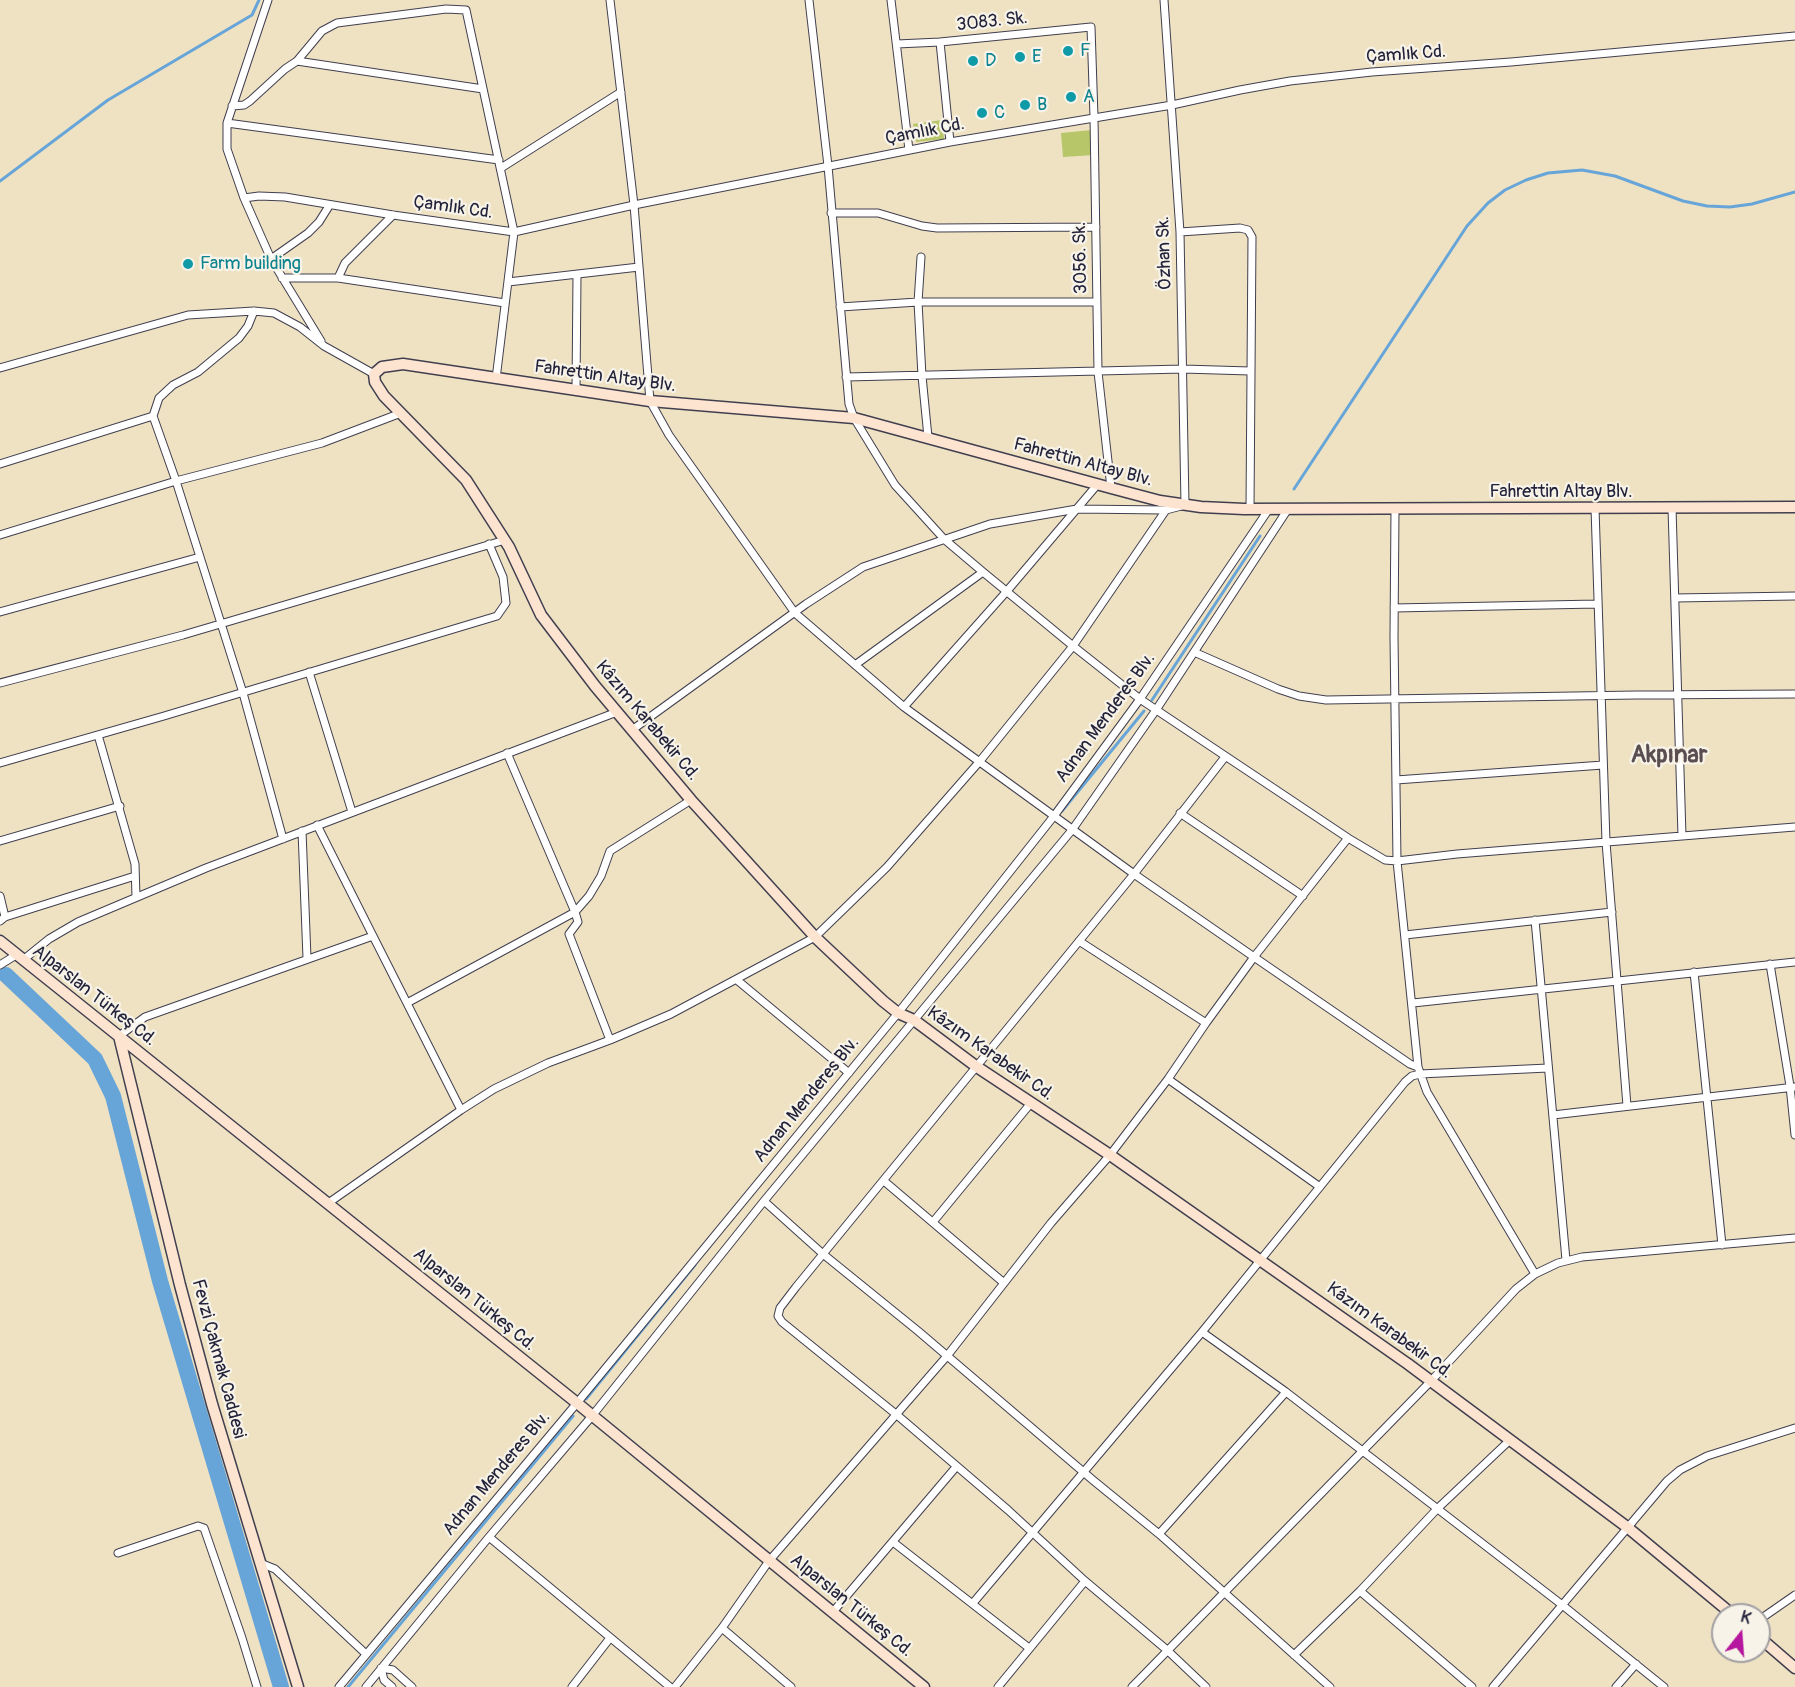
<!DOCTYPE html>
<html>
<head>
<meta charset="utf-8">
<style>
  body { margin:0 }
  #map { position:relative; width:1795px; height:1687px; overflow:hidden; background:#eee2c3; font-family:Pangolin,sans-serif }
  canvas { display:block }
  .north { position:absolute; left:1711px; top:1603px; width:60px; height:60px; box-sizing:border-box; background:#f7f3e8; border:2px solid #a29fa3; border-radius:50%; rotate:17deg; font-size:16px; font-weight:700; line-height:24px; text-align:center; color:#22223b }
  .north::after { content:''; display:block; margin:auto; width:21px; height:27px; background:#b5179e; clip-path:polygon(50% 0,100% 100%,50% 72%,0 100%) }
</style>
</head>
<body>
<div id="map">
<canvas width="1795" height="1687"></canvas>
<div class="north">K</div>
</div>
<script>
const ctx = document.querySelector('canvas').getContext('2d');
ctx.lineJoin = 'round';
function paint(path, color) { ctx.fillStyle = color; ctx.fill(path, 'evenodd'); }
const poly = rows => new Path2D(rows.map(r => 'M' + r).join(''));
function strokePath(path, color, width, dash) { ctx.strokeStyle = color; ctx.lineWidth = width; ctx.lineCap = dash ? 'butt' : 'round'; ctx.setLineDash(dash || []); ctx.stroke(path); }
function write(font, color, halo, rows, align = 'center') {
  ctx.font = font + ' Pangolin,sans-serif'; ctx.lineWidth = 4.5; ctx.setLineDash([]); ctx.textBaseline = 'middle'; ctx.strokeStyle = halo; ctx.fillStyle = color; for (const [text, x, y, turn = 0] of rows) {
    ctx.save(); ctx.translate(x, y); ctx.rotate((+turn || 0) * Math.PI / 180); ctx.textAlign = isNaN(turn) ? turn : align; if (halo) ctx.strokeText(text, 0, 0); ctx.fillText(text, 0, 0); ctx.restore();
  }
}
paint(poly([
  [942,120,944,139,916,142,913,124],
  [1092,130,1094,155,1063,157,1061,133]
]), '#b6c669');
strokePath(poly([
  [0,181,108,100,252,15,259,0],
  [1294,489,1467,226,1488,203,1505,190,1526,180,1548,173,1582,170,1615,176,1683,201,1707,206,1730,207,1752,204,1795,192],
  [1152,700,1260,536],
  [1062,811,1144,711],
  [586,1399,695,1265],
  [348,1687,573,1416]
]), '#67a5d9', 3);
strokePath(poly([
  [6,975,95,1059,113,1096,160,1281,281,1687]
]), '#67a5d9', 16);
const street = poly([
  [268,0,227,123,227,149,244,198,271,259,321,341],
  [610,0,634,205,650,401,669,435,795,613,904,707,1134,874,1254,957,1206,1023,1079,941],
  [809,0,828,166,849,404,854,418,895,485,944,539,983,572,1073,646,1140,699,1348,838,1385,860,1397,861,1457,854,1795,827],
  [891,0,909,150],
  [940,42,950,142],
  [897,44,940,42,1091,27,1094,117,1098,372,1111,488],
  [297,61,483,89],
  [232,106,244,105,250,101,285,69,297,61,322,31,337,23,446,9,466,10,514,232,496,379],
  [227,123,499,160],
  [501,168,621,92],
  [244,198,259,196,285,197,393,215,514,232,634,205,950,142,1172,105,1240,90,1290,81,1372,72,1511,62,1795,36],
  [831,213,878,213,922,226,937,228,1096,227],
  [1180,232,1240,228,1248,230,1252,237,1250,509],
  [921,257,918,302,922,376,928,437],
  [271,259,308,233,319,222,329,206],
  [282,278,338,278,505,303],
  [338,278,345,263,393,215],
  [508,282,639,267],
  [840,307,918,302,1096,302],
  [254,311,248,326,239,338,198,372,173,385,159,398,153,416,176,481,243,693,283,839],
  [0,368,188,315,254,311,274,313,300,327,324,346,374,374],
  [846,377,1183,369,1250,371],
  [576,391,577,275],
  [0,464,153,416],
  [1595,508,1606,842,1627,1106],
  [1672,508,1682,836],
  [0,535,176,481,322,443,401,413],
  [1675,598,1795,596],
  [1394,608,1597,604],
  [0,612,200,557],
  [1194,652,1278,689,1299,696,1326,700,1636,695,1795,694],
  [855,665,983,572],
  [309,672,352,812],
  [0,683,183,635,505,540],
  [904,707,1007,591,1097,485],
  [632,730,806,604,863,567,990,524,1077,509,1166,510,1185,505,1180,232,1164,0],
  [98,735,135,864,136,897],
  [507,753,575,912,578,922,569,934,610,1040],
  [0,763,164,716,497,616,506,603,503,577,489,544],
  [1396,780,1603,765],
  [1180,813,1303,896],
  [317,825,373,936],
  [302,831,307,958],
  [1348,838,1254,957,1410,1064,1418,1067],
  [0,841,120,806],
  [0,896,5,917],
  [1535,920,1566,1260],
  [0,921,5,917,135,876],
  [1405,935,1612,912],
  [23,960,49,939,78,922,206,868,617,712],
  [1770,964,1790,1086,1795,1135],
  [0,965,16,955],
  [1694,972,1722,1245],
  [737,980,849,1073],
  [407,1003,575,912,589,896,601,876,610,851,691,800],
  [1413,1003,1795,962],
  [119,1036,145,1017,373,936,461,1110],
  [1168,1079,1320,1187],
  [1553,1115,1795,1087],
  [884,1181,1004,1283],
  [764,1201,823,1254,918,1331,1094,1481,1159,1534,1330,1687],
  [327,1204,461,1110,494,1089,548,1063,610,1040,671,1014,815,937,887,867,980,761,1073,646,1166,510],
  [933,1222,1031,1103],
  [1535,1274,1558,1263,1582,1257,1795,1238],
  [1202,1332,1286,1392,1561,1604,1664,1687],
  [1159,1534,1286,1392],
  [489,1537,670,1687],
  [893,1542,1029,1648],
  [118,1553,198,1526,204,1528,242,1638,257,1687],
  [260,1563,275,1569,366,1654],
  [1360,1591,1472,1687],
  [973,1603,1202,1332,1405,1082,1412,1076,1420,1074,1548,1068],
  [832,1613,956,1467],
  [1759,1620,1795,1595],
  [722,1628,791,1687],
  [1294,1655,1360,1591,1437,1509,1510,1440],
  [339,1687,577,1403,898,1013,1054,816,1140,699,1269,509],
  [366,1687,489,1537,592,1416,764,1201,1072,830,1156,710,1288,509],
  [392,1687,384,1680,381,1668,393,1670,412,1687],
  [572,1687,610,1638],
  [675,1687,722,1628,769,1561,947,1356,1051,1223,1110,1155,1168,1079,1206,1023],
  [998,1687,1085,1581],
  [1132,1687,1431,1381,1516,1289,1535,1274,1427,1092,1418,1067,1397,861,1394,637,1395,509],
  [1206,1687,1167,1650,1085,1581,1008,1510,897,1415,782,1322,778,1316,780,1308,796,1287,1134,874,1225,757],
  [1493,1687,1667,1481,1680,1470,1707,1456,1795,1428],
  [1616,1687,1636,1664]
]);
const secondary = poly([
  [0,941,577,1403,924,1687],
  [119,1036,180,1285,212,1404,298,1687],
  [1733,1615,1627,1527,1408,1364,1110,1155,977,1067,914,1020,898,1013,883,1001,815,937,691,800,595,686,541,615,509,547,466,480,384,396,375,382,374,374,382,367,403,364,650,401,854,418,1111,488,1160,501,1201,507,1244,509,1795,507],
  [1759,1637,1795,1668]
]);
strokePath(street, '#413f4f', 9);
strokePath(secondary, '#413f4f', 13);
strokePath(street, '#fff', 7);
strokePath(secondary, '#fde4d1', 10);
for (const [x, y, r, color] of [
  [1068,51,6,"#0f9aa8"],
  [1020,57,6,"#0f9aa8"],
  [973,61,6,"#0f9aa8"],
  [1071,97,6,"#0f9aa8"],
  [1025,105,6,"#0f9aa8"],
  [982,113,6,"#0f9aa8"],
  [188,264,6,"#0f9aa8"]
]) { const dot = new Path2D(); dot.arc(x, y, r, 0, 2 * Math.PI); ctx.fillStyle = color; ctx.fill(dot); strokePath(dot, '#f7f3e8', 2); }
write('18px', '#22223b', '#f7f3e8', [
  ["3083. Sk.",992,22,-6],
  ["Çamlık Cd.",1406,55,-4],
  ["Çamlık Cd.",925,132,-11],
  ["Çamlık Cd.",453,208,8],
  ["Özhan Sk.",1165,253,-92],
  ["3056. Sk.",1081,258,-91],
  ["Fahrettin Altay Blv.",605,377,8],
  ["Fahrettin Altay Blv.",1083,463,15],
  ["Fahrettin Altay Blv.",1561,492],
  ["Adnan Menderes Blv.",1106,718,-54],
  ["Kâzım Karabekir Cd.",647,721,50],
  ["Alparslan Türkeş Cd.",94,996,38],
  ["Kâzım Karabekir Cd.",990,1054,35],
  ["Adnan Menderes Blv.",807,1100,-51],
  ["Alparslan Türkeş Cd.",474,1300,39],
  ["Kâzım Karabekir Cd.",1389,1331,36],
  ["Fevzi Çakmak Caddesi",218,1359,75],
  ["Adnan Menderes Blv.",497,1474,-50],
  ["Alparslan Türkeş Cd.",851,1606,39]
]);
write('18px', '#0d838f', '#f7f3e8', [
  ["F",1080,51],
  ["E",1032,57],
  ["D",985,61],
  ["A",1083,97],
  ["B",1037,105],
  ["C",994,113],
  ["Farm building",200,264]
], 'left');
write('bold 24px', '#5b4e51', '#f7f3e8', [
  ["Akpınar",1669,756]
]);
</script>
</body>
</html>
